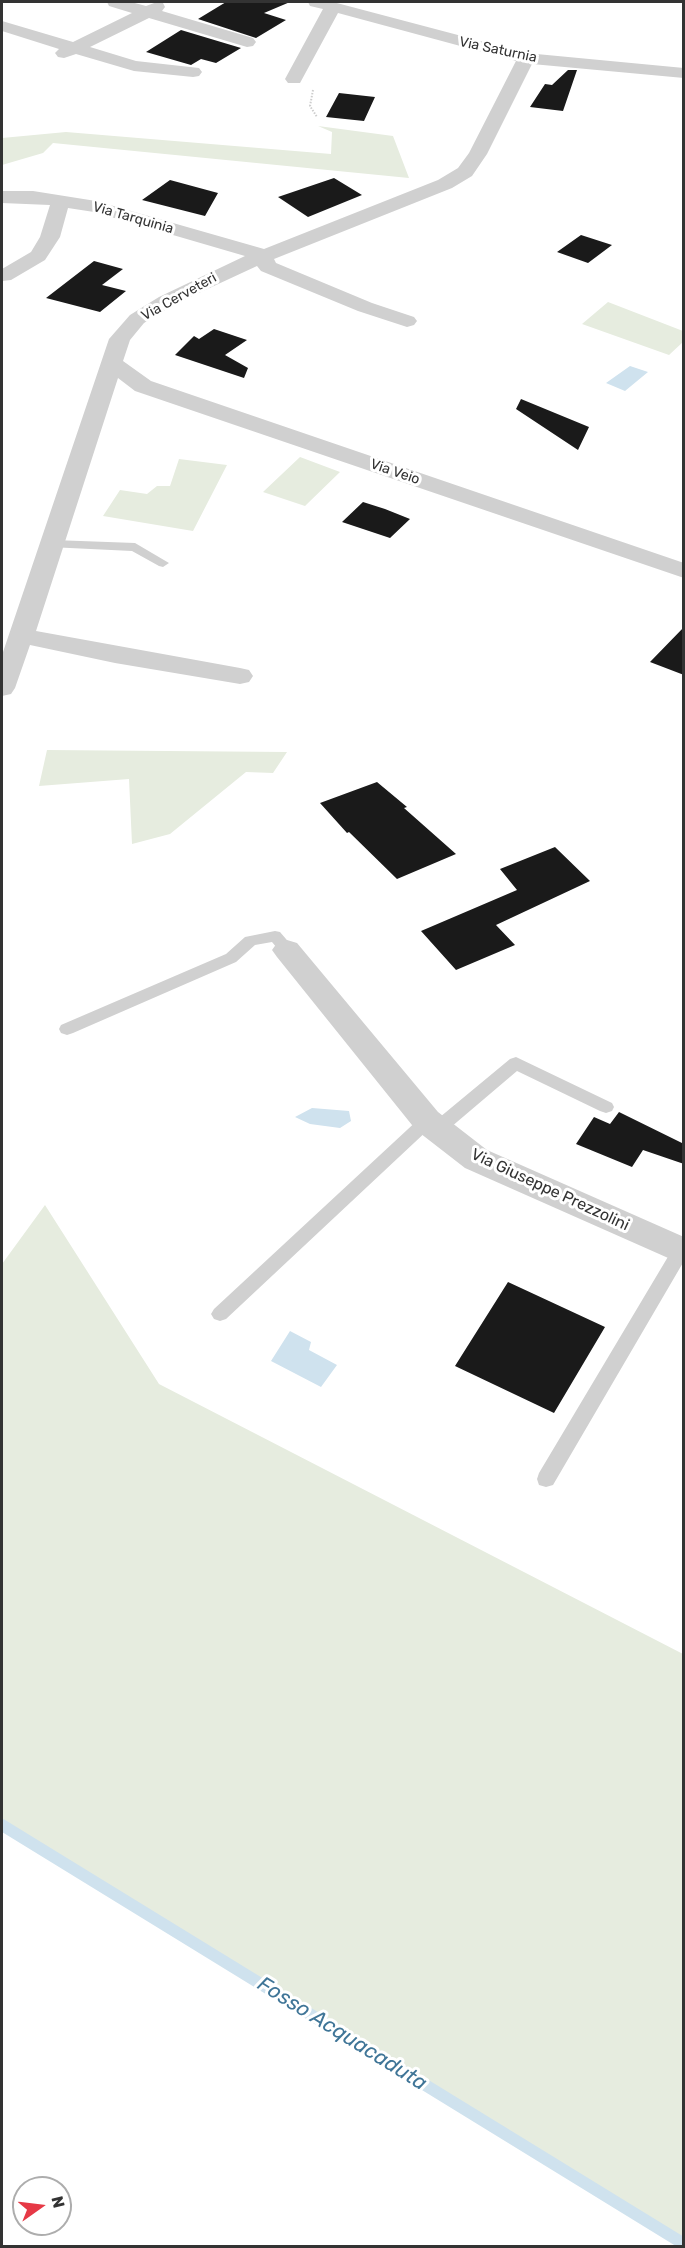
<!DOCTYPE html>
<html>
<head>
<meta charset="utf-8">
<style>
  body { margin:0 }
  #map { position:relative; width:685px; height:2248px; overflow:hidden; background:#fff; font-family:Rubik,sans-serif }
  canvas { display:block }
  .frame { position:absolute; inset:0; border:3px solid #333; pointer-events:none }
  .north { position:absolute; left:12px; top:2176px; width:60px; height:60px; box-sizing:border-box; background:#fff; border:2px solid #adadad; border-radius:50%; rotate:76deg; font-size:16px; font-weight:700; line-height:24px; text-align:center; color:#333 }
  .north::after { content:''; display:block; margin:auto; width:21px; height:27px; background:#e63946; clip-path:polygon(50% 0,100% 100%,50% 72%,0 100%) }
</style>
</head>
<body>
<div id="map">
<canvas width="685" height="2248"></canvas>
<div class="frame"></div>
<div class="north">N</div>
</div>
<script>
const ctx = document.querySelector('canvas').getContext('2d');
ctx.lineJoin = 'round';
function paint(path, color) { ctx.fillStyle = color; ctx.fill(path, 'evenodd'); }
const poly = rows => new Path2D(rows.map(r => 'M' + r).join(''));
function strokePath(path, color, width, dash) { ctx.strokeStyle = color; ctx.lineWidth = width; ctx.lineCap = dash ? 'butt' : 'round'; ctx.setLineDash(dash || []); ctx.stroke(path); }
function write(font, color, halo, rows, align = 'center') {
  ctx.font = font + ' Rubik,sans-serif'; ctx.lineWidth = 6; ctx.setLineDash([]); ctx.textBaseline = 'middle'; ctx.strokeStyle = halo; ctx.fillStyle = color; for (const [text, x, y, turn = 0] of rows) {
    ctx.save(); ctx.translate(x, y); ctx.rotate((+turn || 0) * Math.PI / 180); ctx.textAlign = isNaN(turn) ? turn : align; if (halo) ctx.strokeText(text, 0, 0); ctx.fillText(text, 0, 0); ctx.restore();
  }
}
paint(poly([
  [318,126,393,136,409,178,53,143,43,153,2,165,2,138,66,132,331,154,332,132],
  [608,302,683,331,683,342,669,355,582,324],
  [300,457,340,472,305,506,263,492],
  [179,459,227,465,193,531,103,516,120,490,147,494,157,486,170,486],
  [47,750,287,752,273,773,246,772,170,834,132,844,129,779,39,786],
  [45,1205,159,1384,683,1654,683,2244,2,1825,2,1264]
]), '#e6ecdf');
paint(poly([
  [630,366,648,372,625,391,606,383],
  [312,1108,349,1111,351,1121,340,1128,310,1124,295,1117],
  [290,1331,311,1342,309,1350,337,1365,321,1387,271,1361]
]), '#cfe2ee');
strokePath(poly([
  [2,1825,684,2244]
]), '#cfe2ee', 12);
paint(poly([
  [226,2,290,2,264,13,286,20,256,38,198,19],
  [181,30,241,48,216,63,201,59,191,65,146,52],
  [568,70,577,70,563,111,530,107,545,84,552,85],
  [339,93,375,97,364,121,326,117],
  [334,178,362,195,308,217,278,197],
  [170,180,218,193,205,216,142,200],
  [581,235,612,245,588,263,557,252],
  [94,261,123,269,102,285,126,291,100,312,46,298],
  [214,329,247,340,225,355,248,368,244,378,175,355,194,336,199,339],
  [521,399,589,427,578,450,516,409],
  [363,502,385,509,410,519,390,538,342,522],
  [684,627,684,675,650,662],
  [377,782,407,807,404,808,456,854,397,879,349,832,347,833,320,803],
  [555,847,590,881,496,925,515,945,456,970,421,931,517,890,500,869],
  [619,1112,684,1144,684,1164,643,1150,632,1167,576,1144,594,1117,610,1124],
  [508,1282,605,1327,554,1413,455,1366]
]), '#1a1a1a');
strokePath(poly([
  [313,90,310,106,317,117]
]), '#cdcdcd', 2, [1.5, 1.5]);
paint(poly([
  [53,540,135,543,169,563,163,567,159,566,132,551,49,547,47,544,53,540],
  [275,931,280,932,292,946,295,950,292,954,282,954,272,942,255,945,236,962,73,1033,67,1035,61,1033,59,1029,61,1025,226,954,245,937,275,931],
  [516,1057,612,1103,614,1107,612,1111,606,1113,600,1111,517,1071,444,1133,438,1135,432,1133,430,1128,226,1319,220,1321,214,1319,211,1314,214,1309,421,1117,427,1115,433,1117,434,1122,510,1059,516,1057],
  [681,1243,684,1244,684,1261,553,1485,546,1487,539,1485,537,1479,539,1473,675,1245,681,1243]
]), '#d0d0d0');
paint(poly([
  [107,2,131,2,146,6,157,2,163,3,165,7,162,11,253,38,256,42,253,46,247,47,149,18,90,47,136,61,199,68,202,72,199,76,193,77,134,71,76,54,64,58,58,57,55,53,59,49,2,31,2,21,73,42,132,13,109,6,107,2],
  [308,2,333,2,526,53,684,68,684,78,532,64,487,154,472,176,452,188,274,259,276,263,372,303,414,317,417,321,414,325,407,327,358,311,261,271,257,266,173,305,144,323,130,340,123,361,151,381,684,563,684,578,135,391,118,378,36,631,240,668,249,670,253,676,249,682,240,684,115,663,30,645,15,688,11,694,2,696,2,655,109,339,130,315,159,297,245,256,94,212,68,208,60,237,45,260,11,280,2,281,2,269,31,252,40,237,50,205,2,203,2,191,33,191,96,201,264,249,438,180,458,168,469,153,516,61,338,13,300,83,288,83,285,79,323,9,310,6,308,2],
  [287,940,297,943,438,1112,487,1150,684,1237,684,1265,465,1168,416,1130,277,957,272,950,277,943,287,940]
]), '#d0d0d0');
write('14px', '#333', '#fff', [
  ["Via Saturnia",498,50,12],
  ["Via Tarquinia",133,218,16],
  ["Via Cerveteri",179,297,-29],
  ["Via Veio",395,472,19]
]);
write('16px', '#333', '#fff', [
  ["Via Giuseppe Prezzolini",550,1190,25]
]);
write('italic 21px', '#3f7597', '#fff', [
  ["Fosso Acquacaduta",342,2034,32]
]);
</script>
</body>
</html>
